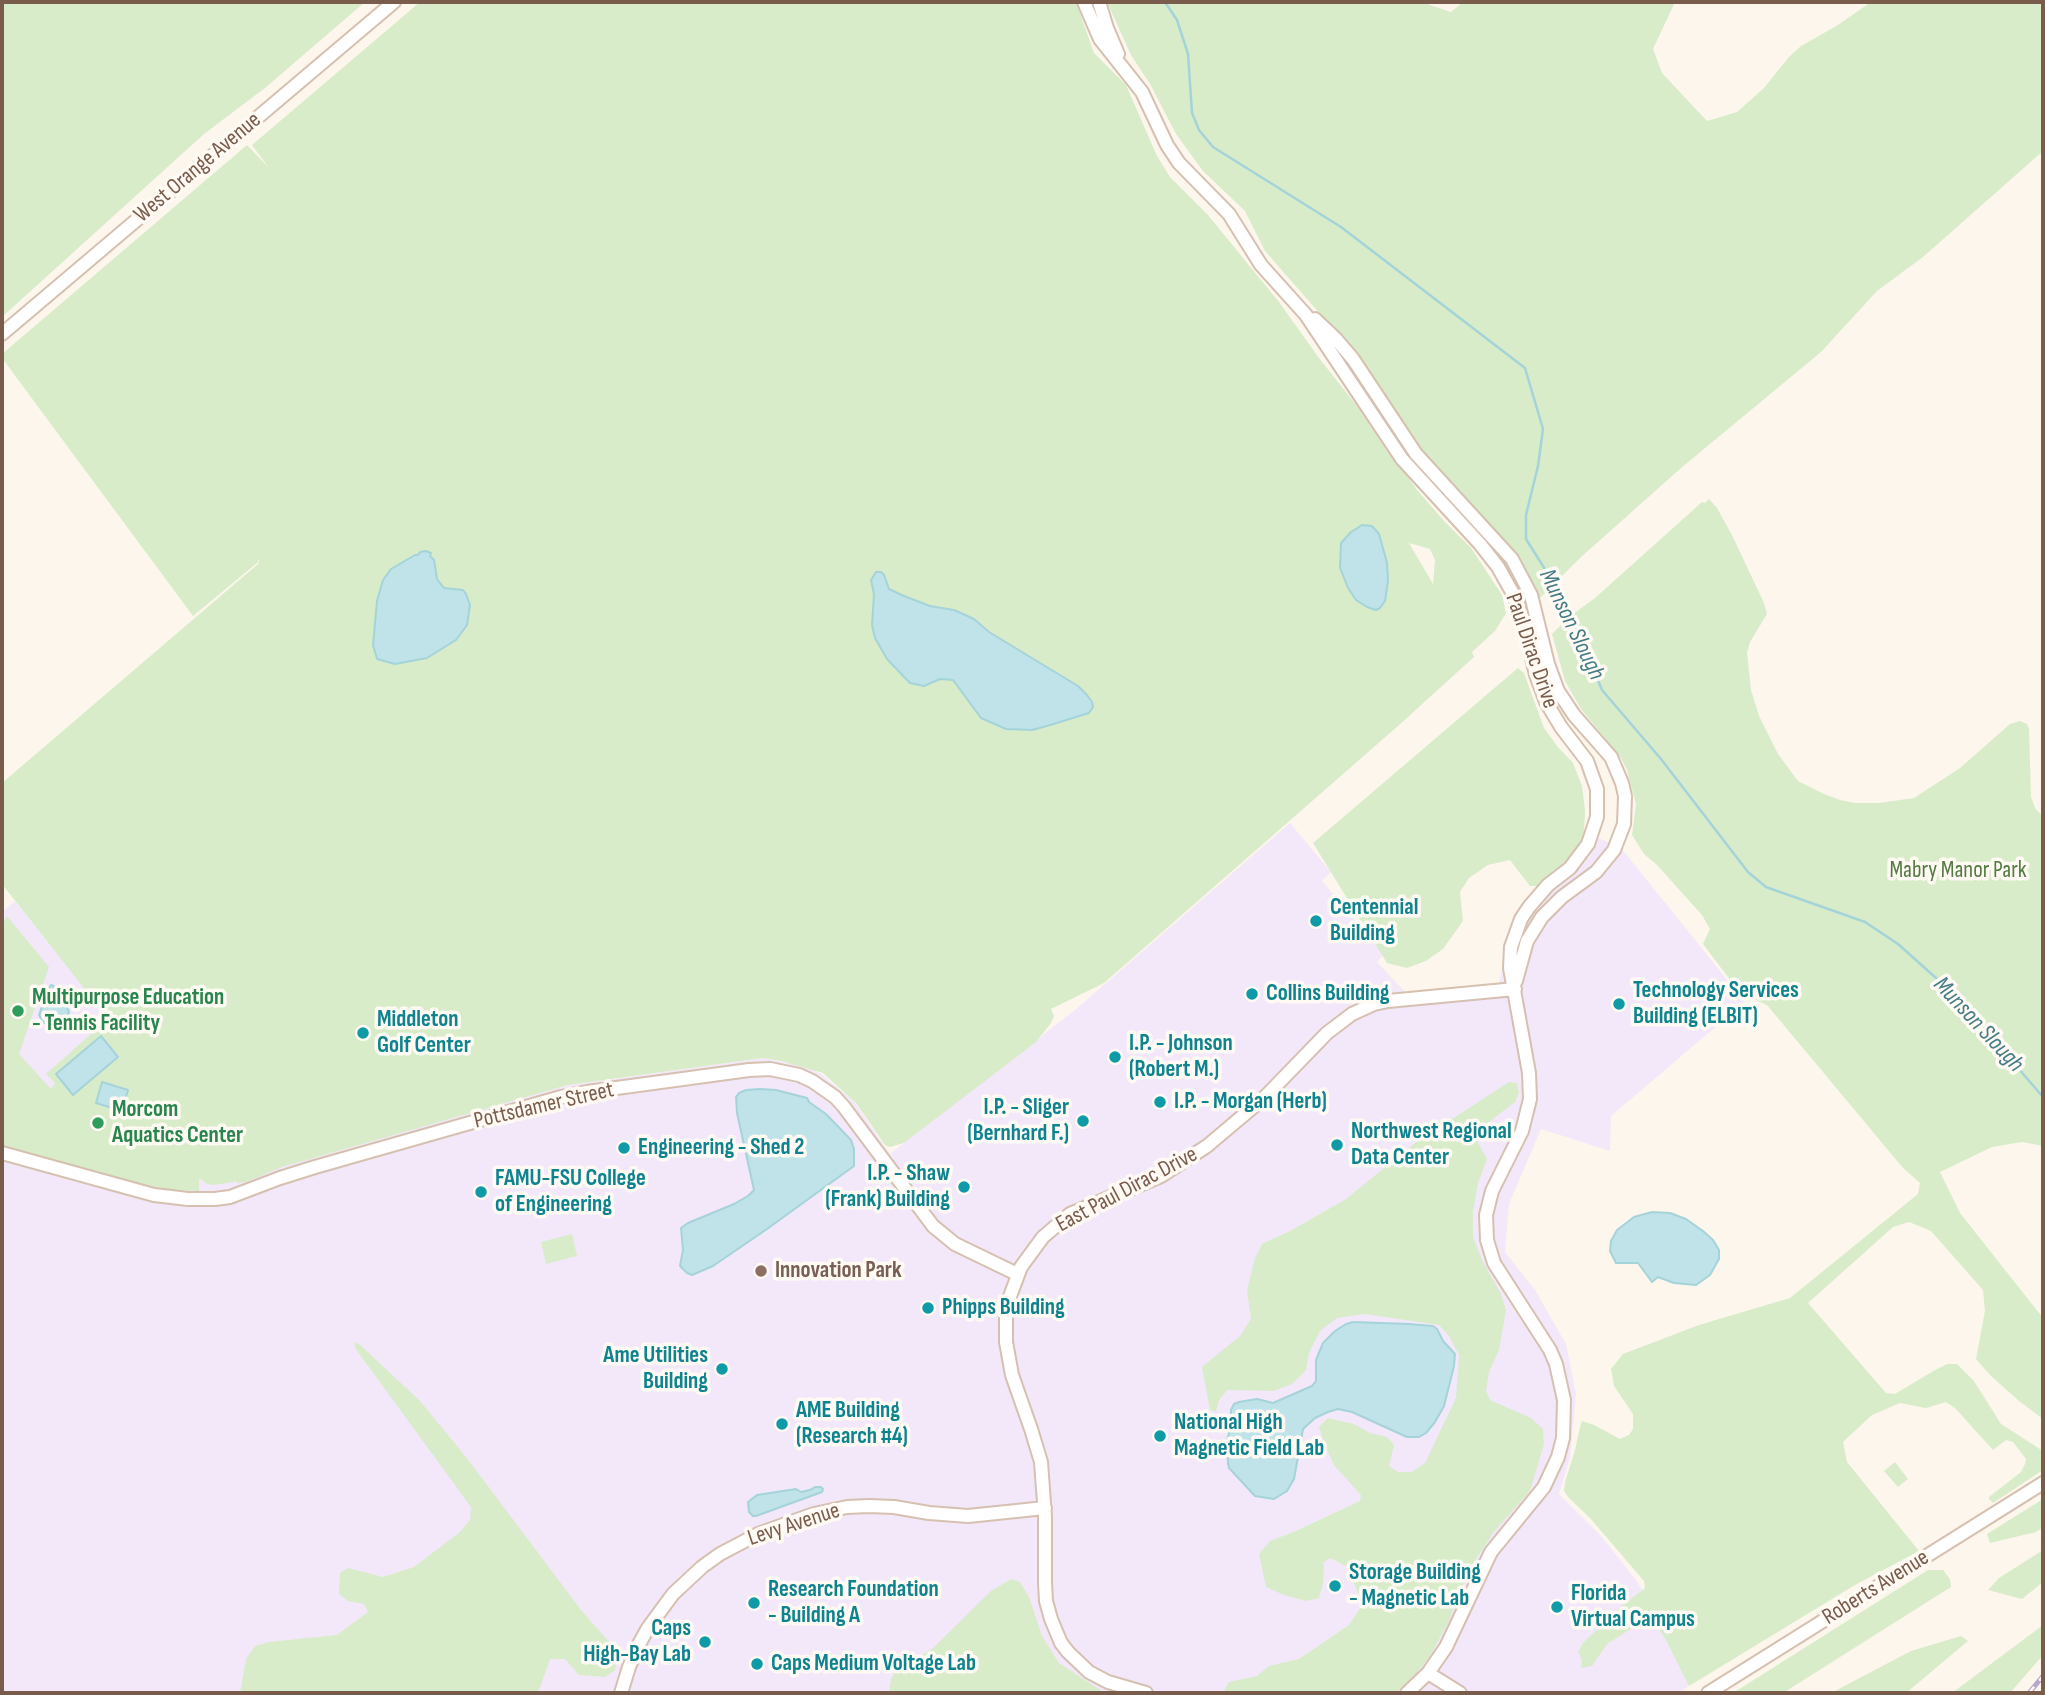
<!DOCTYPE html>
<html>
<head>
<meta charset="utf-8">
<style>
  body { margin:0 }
  #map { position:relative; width:2045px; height:1695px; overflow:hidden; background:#fdf6ec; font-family:"Sofia Sans Condensed",sans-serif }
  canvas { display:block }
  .frame { position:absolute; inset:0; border:4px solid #7a5c4d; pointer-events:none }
</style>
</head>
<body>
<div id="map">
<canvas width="2045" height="1695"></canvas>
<div class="frame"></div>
</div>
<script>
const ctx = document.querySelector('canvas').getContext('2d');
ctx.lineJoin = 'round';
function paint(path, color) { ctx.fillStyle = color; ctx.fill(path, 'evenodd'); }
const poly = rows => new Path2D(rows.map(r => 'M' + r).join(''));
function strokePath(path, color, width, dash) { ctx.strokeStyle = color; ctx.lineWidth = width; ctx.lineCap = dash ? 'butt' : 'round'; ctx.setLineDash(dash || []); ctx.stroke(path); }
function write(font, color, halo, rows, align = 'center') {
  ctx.font = font + ' "Sofia Sans Condensed",sans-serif'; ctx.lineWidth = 7; ctx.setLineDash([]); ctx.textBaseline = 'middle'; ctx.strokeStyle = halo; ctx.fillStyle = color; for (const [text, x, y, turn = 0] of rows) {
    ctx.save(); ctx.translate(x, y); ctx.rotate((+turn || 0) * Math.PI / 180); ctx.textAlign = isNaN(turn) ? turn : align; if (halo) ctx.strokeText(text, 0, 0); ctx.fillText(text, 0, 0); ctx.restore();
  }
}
paint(poly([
  [1290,823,1331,872,1322,881,1384,954,1377,962,1405,992,1491,986,1499,983,1510,937,1574,857,1587,833,1621,848,1745,1002,1611,1116,1610,1151,1541,1129,1509,1204,1505,1252,1535,1290,1566,1344,1576,1394,1570,1458,1559,1494,1601,1536,1636,1580,1651,1604,1689,1686,1678,1693,2,1693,2,912,15,901,161,1085,471,1112,568,1085,763,1058,808,1067,821,1074,853,1100,890,1154,1075,1010]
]), '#f3e8fa');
paint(poly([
  [2,2,365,2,265,88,204,134,2,317],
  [420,2,1076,2,1094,53,1126,85,1157,156,1170,177,1208,215,1239,253,1279,302,1319,358,1372,425,1417,490,1444,521,1471,548,1502,595,1506,613,1495,631,1472,652,1474,657,1398,726,1104,983,1051,1009,1054,1016,1051,1023,1036,1042,904,1143,890,1147,885,1145,856,1103,823,1073,781,1061,763,1058,568,1085,282,1167,246,1182,237,1183,235,1180,234,1182,213,1185,207,1184,199,1178,199,1191,172,1190,144,1185,2,1147,2,926,7,916,49,967,19,1054,51,1089,55,1083,46,1074,108,1019,2,884,2,783,258,564,260,558,257,563,193,616,2,358,2,354,247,145,269,168,252,145],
  [1409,543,1430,549,1435,560,1433,584],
  [1107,2,1427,2,1430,5,1451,12,1463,2,1675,2,1653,49,1662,73,1707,121,1737,112,1764,88,1789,57,1801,46,1838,25,1871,2,2043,2,2043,151,1923,257,1877,291,1821,352,1681,468,1580,558,1539,599,1521,564,1501,537,1449,482,1413,439,1382,390,1356,355,1265,251,1245,211,1203,171,1176,134,1150,84,1131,55],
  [1709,499,1717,508,1732,535,1764,603,1767,614,1750,642,1747,653,1751,690,1759,716,1778,754,1798,781,1824,794,1840,800,1855,803,1879,803,1914,798,1960,768,2010,724,2020,721,2027,724,2029,729,2031,797,2035,808,2043,817,2043,1146,2022,1142,1992,1147,1940,1172,1960,1213,2043,1318,2043,1419,2019,1401,1991,1376,1976,1359,1985,1311,1983,1290,1931,1231,1909,1222,1893,1227,1808,1303,1886,1393,1895,1394,1935,1370,1947,1364,1957,1364,1974,1381,2001,1424,2043,1451,2043,1470,1993,1503,1989,1499,1989,1497,2021,1472,2025,1464,2026,1459,2013,1442,2006,1440,1993,1450,1955,1408,1946,1402,1926,1408,1900,1403,1872,1415,1843,1442,1847,1462,1919,1551,1855,1585,1689,1686,1666,1640,1651,1616,1607,1644,1592,1666,1581,1668,1582,1660,1578,1652,1583,1643,1618,1609,1645,1588,1644,1581,1590,1518,1569,1498,1564,1491,1565,1482,1575,1450,1580,1427,1582,1421,1594,1425,1620,1439,1629,1435,1633,1429,1633,1414,1614,1386,1611,1369,1623,1354,1699,1325,1790,1298,1918,1194,1920,1183,1903,1168,1767,1005,1740,993,1703,944,1710,929,1702,915,1657,865,1644,854,1632,835,1636,804,1627,770,1621,758,1581,709,1565,681,1552,634,1569,617,1595,598,1702,502,1705,503],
  [1518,668,1524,673,1544,728,1557,746,1573,763,1582,786,1585,810,1584,834,1576,852,1562,868,1538,886,1530,886,1510,860,1488,865,1469,878,1460,892,1463,921,1443,949,1426,961,1407,968,1387,963,1313,843],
  [1509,1082,1517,1083,1519,1092,1515,1102,1480,1129,1475,1137,1487,1159,1478,1183,1473,1212,1473,1237,1483,1262,1501,1294,1506,1310,1499,1350,1489,1372,1486,1391,1490,1400,1531,1418,1543,1429,1544,1444,1530,1491,1493,1533,1469,1570,1448,1623,1430,1656,1409,1683,1395,1693,1223,1693,1229,1682,1257,1676,1269,1666,1299,1659,1349,1625,1363,1604,1346,1566,1330,1558,1324,1562,1323,1583,1319,1598,1306,1601,1284,1595,1266,1587,1259,1554,1270,1541,1296,1531,1360,1501,1361,1495,1334,1465,1324,1443,1319,1427,1328,1418,1354,1424,1370,1433,1387,1437,1394,1445,1389,1466,1398,1472,1412,1472,1425,1463,1456,1398,1459,1355,1449,1336,1439,1325,1365,1314,1337,1318,1320,1331,1309,1353,1306,1370,1292,1384,1274,1391,1227,1390,1219,1400,1216,1412,1210,1410,1202,1367,1240,1336,1251,1319,1247,1290,1255,1258,1262,1244,1292,1230,1346,1199,1415,1143],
  [572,1234,577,1256,546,1264,541,1242],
  [354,1342,359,1344,419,1400,466,1457,581,1610,618,1652,615,1670,605,1677,579,1675,565,1659,550,1659,538,1693,240,1693,246,1659,255,1646,269,1642,337,1635,368,1612,364,1604,348,1601,339,1594,340,1573,348,1568,383,1577,414,1567,460,1532,470,1520,471,1507,355,1348],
  [1895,1462,1908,1479,1898,1487,1884,1471],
  [2043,1499,2043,1527,2036,1532,1990,1543,1987,1534],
  [2043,1550,2043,1582,2022,1599,1988,1590,1999,1578],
  [1928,1570,1943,1570,1950,1579,1951,1587,1783,1693,1733,1693],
  [1011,1579,1020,1582,1029,1597,1042,1636,1059,1663,1105,1693,889,1693,891,1679,895,1672,933,1648,991,1591],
  [2043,1625,2043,1655,2010,1693,1952,1693],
  [1961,1636,1968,1641,1906,1693,1831,1693,1911,1651]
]), '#d8ecc9');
const water = poly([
  [1362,525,1372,526,1379,534,1387,563,1388,581,1385,601,1380,608,1376,610,1367,607,1356,600,1348,588,1340,568,1341,543,1351,532,1362,525],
  [426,551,431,553,430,556,434,560,437,579,444,588,463,590,466,594,470,605,467,625,456,640,427,658,395,664,377,659,373,645,377,601,383,580,391,569,415,555,418,555,420,552,426,551],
  [876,572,881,572,884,575,889,589,904,596,930,606,954,610,974,619,989,632,1078,686,1087,695,1092,702,1093,707,1089,713,1047,726,1032,730,1006,729,981,718,953,680,940,679,924,686,910,683,887,659,875,638,872,625,874,594,871,580,876,572],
  [51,985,56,987,61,994,69,1012,66,1019,54,1026,44,1023,39,1015,48,989,51,985],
  [101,1036,118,1057,73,1095,56,1074,101,1036],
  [102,1082,128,1090,122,1111,96,1103,102,1082],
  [760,1089,776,1090,807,1098,809,1102,826,1114,851,1140,854,1149,854,1166,767,1229,713,1266,692,1275,687,1273,680,1266,683,1250,681,1228,688,1223,734,1204,748,1196,754,1190,737,1113,736,1097,739,1093,746,1090,760,1089],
  [1652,1212,1670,1213,1686,1219,1703,1231,1713,1240,1719,1250,1719,1259,1710,1275,1696,1285,1674,1283,1658,1277,1652,1282,1638,1263,1616,1263,1610,1251,1611,1241,1617,1230,1634,1217,1652,1212],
  [1353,1322,1409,1324,1433,1326,1437,1329,1443,1341,1455,1354,1454,1366,1444,1406,1435,1422,1426,1433,1419,1437,1407,1437,1352,1412,1338,1409,1328,1412,1315,1418,1303,1429,1294,1479,1287,1491,1274,1499,1255,1496,1229,1468,1228,1463,1227,1440,1231,1427,1231,1410,1234,1404,1239,1402,1257,1399,1273,1403,1312,1386,1316,1381,1316,1360,1323,1343,1335,1331,1346,1324,1353,1322],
  [815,1487,821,1487,823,1489,822,1492,756,1516,753,1516,749,1512,748,1502,757,1495,796,1489,801,1492,810,1490,815,1487]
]);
paint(water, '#bfe3e8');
strokePath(water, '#a5d3da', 2);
strokePath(poly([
  [1165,2,1177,20,1188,54,1192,113,1199,130,1213,147,1341,227,1525,368,1543,429,1538,466,1526,515,1526,539,1565,601,1602,690,1661,759,1748,872,1766,887,1865,922,1898,944,1955,995,2043,1097]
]), '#a5d3da', 2.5);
const secondary = poly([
  [1084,2,1100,39,1142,92,1167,145,1179,163,1229,214,1261,265,1306,315,1402,459,1480,544,1498,567,1512,592,1523,619,1536,675,1546,702,1561,727,1587,761,1597,789,1597,817,1588,844,1570,868,1548,885,1529,907,1521,919,1511,947,1510,968,1529,1073,1530,1099,1522,1131,1492,1191,1486,1215,1487,1240,1494,1263,1550,1350,1556,1364,1564,1400,1563,1438,1558,1457,1544,1487,1491,1552,1446,1647,1428,1673,1407,1693],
  [1099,2,1107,28,1118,54],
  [1315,319,1335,338,1353,359,1416,454,1512,559,1531,595,1548,664,1558,691,1574,715,1611,757,1622,783,1625,796,1624,824,1614,850,1596,872,1562,897,1542,917,1527,941,1516,981],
  [2,334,394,2],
  [2,1153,154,1195,188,1199,215,1199,230,1197,280,1178,315,1167,561,1097,587,1092,749,1070,770,1069,799,1075,812,1081,835,1097,844,1107,933,1226,955,1244,1017,1274],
  [1428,1673,1460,1693],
  [621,1693,629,1667,638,1646,648,1628,673,1594,702,1567,720,1554,758,1534,814,1514,847,1507,869,1506,894,1507,929,1513,968,1516,1045,1508],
  [1146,1693,1108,1682,1089,1672,1068,1652,1061,1643,1051,1619,1046,1601,1045,1583,1045,1516,1041,1462,1031,1429,1012,1375,1006,1342,1006,1316,1009,1299,1021,1267,1043,1237,1070,1214,1161,1176,1207,1146,1264,1098,1327,1033,1352,1014,1374,1004,1388,1001,1515,989],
  [1708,1693,2043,1483]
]);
strokePath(secondary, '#d6c0b0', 16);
strokePath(secondary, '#fff', 12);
const rail = poly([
  [2029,1693,2043,1676]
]);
strokePath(rail, '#b9a8c9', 5);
strokePath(rail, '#fffaf3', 2.5, [8]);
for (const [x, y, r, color] of [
  [1316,921,7,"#0f9aa8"],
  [1252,994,7,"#0f9aa8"],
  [1619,1004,7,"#0f9aa8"],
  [18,1011,7,"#2e9e5b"],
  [363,1033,7,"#0f9aa8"],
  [1115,1057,7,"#0f9aa8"],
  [1160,1102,7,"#0f9aa8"],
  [1083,1121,7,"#0f9aa8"],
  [98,1123,7,"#2e9e5b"],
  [1337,1145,7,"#0f9aa8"],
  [624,1148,7,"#0f9aa8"],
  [964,1187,7,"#0f9aa8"],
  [481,1192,7,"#0f9aa8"],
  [761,1271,7,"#8d6e63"],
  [928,1308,7,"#0f9aa8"],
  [722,1369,7,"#0f9aa8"],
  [782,1424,7,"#0f9aa8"],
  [1160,1436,7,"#0f9aa8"],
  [1335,1586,7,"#0f9aa8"],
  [754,1603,7,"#0f9aa8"],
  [1557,1607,7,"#0f9aa8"],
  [705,1642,7,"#0f9aa8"],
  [757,1664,7,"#0f9aa8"]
]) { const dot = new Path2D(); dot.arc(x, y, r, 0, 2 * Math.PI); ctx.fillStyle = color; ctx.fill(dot); strokePath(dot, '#fffaf3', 2.5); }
write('23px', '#7a5c4d', '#fffaf3', [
  ["West Orange Avenue",198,168,-40],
  ["Paul Dirac Drive",1531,651,71],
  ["Pottsdamer Street",544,1106,-13],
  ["East Paul Dirac Drive",1127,1190,-28],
  ["Levy Avenue",794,1525,-18],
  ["Roberts Avenue",1876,1588,-32]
]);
write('23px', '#537a41', '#fffaf3', [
  ["Mabry Manor Park",1958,871]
]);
write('bold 23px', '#0d838f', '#fffaf3', [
  ["Centennial",1330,908],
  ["Building",1330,934],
  ["Technology Services",1633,991],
  ["Building (ELBIT)",1633,1017],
  ["Collins Building",1266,994],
  ["Middleton",377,1020],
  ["Golf Center",377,1046],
  ["I.P. - Johnson",1129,1044],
  ["(Robert M.)",1129,1070],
  ["I.P. - Morgan (Herb)",1174,1102],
  ["I.P. - Sliger",1069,1108,"right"],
  ["(Bernhard F.)",1069,1134,"right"],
  ["Northwest Regional",1351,1132],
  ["Data Center",1351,1158],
  ["Engineering - Shed 2",638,1148],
  ["I.P. - Shaw",950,1174,"right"],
  ["(Frank) Building",950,1200,"right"],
  ["FAMU-FSU College",495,1179],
  ["of Engineering",495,1205],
  ["Phipps Building",942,1308],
  ["Ame Utilities",708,1356,"right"],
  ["Building",708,1382,"right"],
  ["AME Building",796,1411],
  ["(Research #4)",796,1437],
  ["National High",1174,1423],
  ["Magnetic Field Lab",1174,1449],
  ["Storage Building",1349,1573],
  ["- Magnetic Lab",1349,1599],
  ["Research Foundation",768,1590],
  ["- Building A",768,1616],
  ["Florida",1571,1594],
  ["Virtual Campus",1571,1620],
  ["Caps",691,1629,"right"],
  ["High-Bay Lab",691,1655,"right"],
  ["Caps Medium Voltage Lab",771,1664]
], 'left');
write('bold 23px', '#27864d', '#fffaf3', [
  ["Multipurpose Education",32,998],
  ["- Tennis Facility",32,1024],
  ["Morcom",112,1110],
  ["Aquatics Center",112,1136]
], 'left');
write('bold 23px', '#785e54', '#fffaf3', [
  ["Innovation Park",775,1271]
], 'left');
write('italic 24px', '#437c86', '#fffaf3', [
  ["Munson Slough",1571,625,64],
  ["Munson Slough",1978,1025,47]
]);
</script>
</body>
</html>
